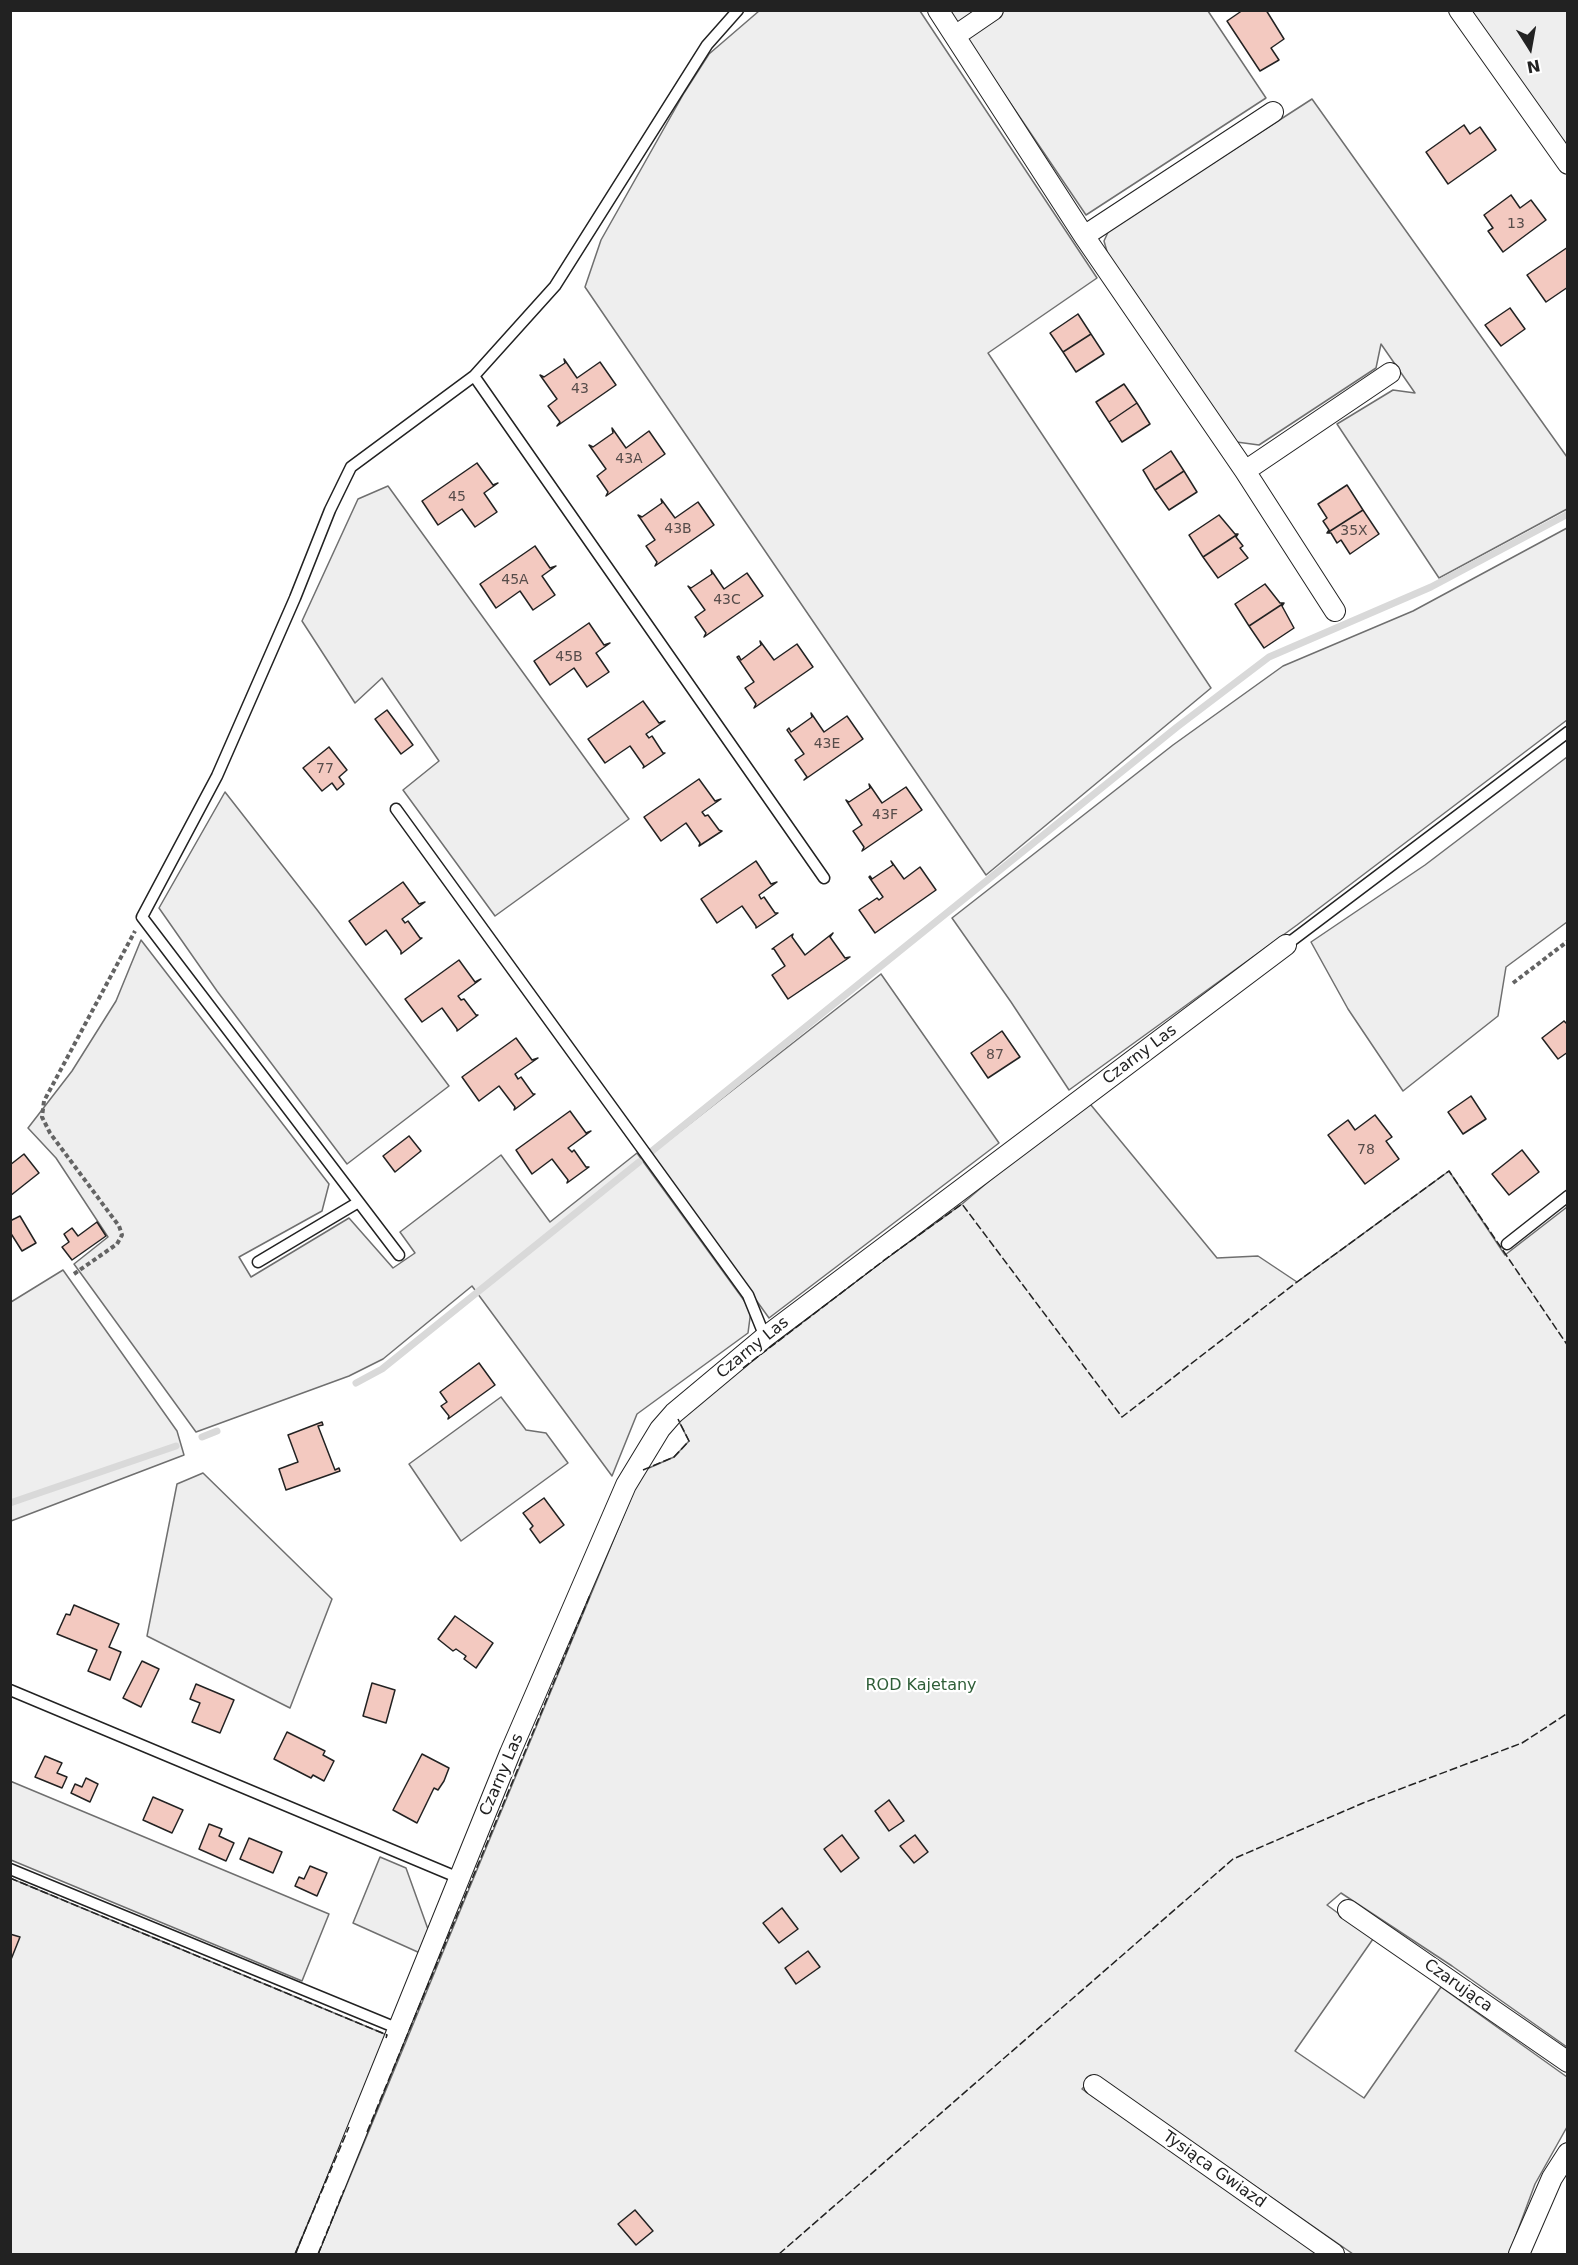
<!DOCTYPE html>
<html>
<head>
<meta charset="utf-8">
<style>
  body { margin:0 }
  #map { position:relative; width:1578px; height:2265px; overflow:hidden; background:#fff; font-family:"DejaVu Sans",sans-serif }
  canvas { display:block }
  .frame { position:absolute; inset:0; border:12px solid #222; pointer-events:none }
  .north { position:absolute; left:1500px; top:18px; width:60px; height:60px; -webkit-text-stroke:4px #fff; paint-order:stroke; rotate:169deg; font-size:16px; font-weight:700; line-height:24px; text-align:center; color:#222 }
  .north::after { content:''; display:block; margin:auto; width:21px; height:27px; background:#222; clip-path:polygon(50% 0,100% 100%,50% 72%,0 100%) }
</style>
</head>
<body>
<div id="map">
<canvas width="1578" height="2265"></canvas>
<div class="frame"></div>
<div class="north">N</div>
</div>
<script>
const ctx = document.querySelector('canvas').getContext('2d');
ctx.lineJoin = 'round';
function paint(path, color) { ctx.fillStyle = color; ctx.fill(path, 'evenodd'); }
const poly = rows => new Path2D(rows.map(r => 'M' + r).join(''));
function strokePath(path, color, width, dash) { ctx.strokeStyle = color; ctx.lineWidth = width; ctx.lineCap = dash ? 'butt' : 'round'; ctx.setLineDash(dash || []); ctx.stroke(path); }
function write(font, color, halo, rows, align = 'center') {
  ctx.font = font + ' "DejaVu Sans",sans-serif'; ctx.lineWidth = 4.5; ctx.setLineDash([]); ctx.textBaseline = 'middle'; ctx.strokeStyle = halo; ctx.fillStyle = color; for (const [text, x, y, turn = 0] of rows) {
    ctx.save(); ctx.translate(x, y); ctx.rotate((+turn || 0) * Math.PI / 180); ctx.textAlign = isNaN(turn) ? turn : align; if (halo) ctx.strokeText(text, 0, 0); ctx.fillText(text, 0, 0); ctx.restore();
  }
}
const green = poly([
  [759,11,920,11,1097,278,988,353,1211,688,986,875,585,287,601,240,684,93,709,54,759,11],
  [948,11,1208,11,1266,98,1086,215,948,11],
  [1473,11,1567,11,1567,150,1474,16,1473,11],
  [1312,99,1567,457,1567,509,1439,578,1337,424,1393,390,1415,393,1381,344,1376,368,1259,445,1229,441,1108,255,1104,241,1109,230,1312,99],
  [388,486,629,819,495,916,403,790,439,761,382,678,355,703,302,621,358,499,388,486],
  [1567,528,1567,720,1297,925,1069,1090,1011,1002,952,918,1173,745,1283,666,1413,611,1567,528],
  [1567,757,1567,922,1506,967,1498,1016,1403,1091,1348,1009,1311,942,1425,865,1567,757],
  [225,792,318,911,449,1086,347,1164,217,991,159,908,225,792],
  [141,940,329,1184,322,1211,239,1257,251,1277,349,1218,393,1268,415,1253,400,1232,501,1155,550,1222,637,1153,751,1310,748,1333,637,1414,612,1476,472,1286,383,1359,349,1376,196,1432,74,1264,108,1237,56,1158,28,1128,72,1071,116,1001,141,940],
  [881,974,999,1143,769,1318,651,1154,881,974],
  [1086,1099,1217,1258,1258,1256,1297,1282,1449,1171,1505,1255,1567,1207,1567,2047,1452,1966,1341,1893,1327,1905,1373,1939,1295,2051,1364,2098,1441,1987,1567,2077,1567,2127,1535,2184,1509,2254,1353,2254,1095,2075,1082,2089,1320,2254,318,2254,642,1471,674,1457,689,1441,677,1418,887,1258,962,1204,1086,1099],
  [63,1270,177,1431,184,1455,11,1521,11,1302,63,1270],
  [501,1397,526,1430,546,1433,568,1463,461,1541,409,1464,501,1397],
  [203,1473,332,1599,290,1708,147,1636,177,1484,203,1473],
  [10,1781,329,1914,302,1981,11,1860,10,1781],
  [380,1857,406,1868,429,1932,420,1953,353,1923,380,1857],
  [10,1878,387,2035,295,2254,11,2254,10,1878]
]);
paint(green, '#eee');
strokePath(green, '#6f6f6f', 1.5);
strokePath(poly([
  [652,1151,1177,727,1269,657,1431,587,1568,514],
  [356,1383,382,1369,639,1162],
  [202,1437,217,1431],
  [10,1503,176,1446]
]), '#d9d9d9', 7);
const building = poly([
  [1243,10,1266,10,1284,39,1271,48,1279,60,1260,71,1227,21,1243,10],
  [1464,125,1470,134,1480,127,1496,150,1448,184,1426,152,1464,125],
  [1511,195,1520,208,1531,200,1546,220,1503,252,1488,231,1493,228,1484,215,1511,195],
  [1568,247,1568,287,1546,302,1527,275,1568,247],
  [1510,308,1525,329,1501,346,1485,325,1510,308],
  [1078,314,1091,334,1063,352,1050,333,1078,314],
  [1091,334,1104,354,1076,372,1063,352,1091,334],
  [564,359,577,378,600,362,616,385,557,426,560,422,548,406,557,399,540,375,544,377,565,363,564,359],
  [1124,384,1137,403,1109,422,1096,402,1124,384],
  [1137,403,1150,424,1122,442,1109,422,1137,403],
  [612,428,626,448,649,431,665,454,606,496,608,492,597,476,606,469,589,445,593,447,613,433,612,428],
  [1171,451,1184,471,1155,490,1143,470,1171,451],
  [477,463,493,485,498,483,484,493,497,512,475,527,462,509,438,525,422,501,477,463],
  [1184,471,1197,492,1169,510,1155,490,1184,471],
  [1347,485,1363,510,1327,533,1329,530,1323,521,1327,518,1318,504,1347,485],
  [661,499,675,518,698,502,714,525,655,566,657,562,646,546,655,540,638,515,642,517,662,503,661,499],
  [1363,510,1379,534,1350,554,1341,540,1337,543,1331,533,1327,533,1363,510],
  [1219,515,1235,534,1238,534,1203,557,1189,535,1219,515],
  [1238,534,1236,537,1243,546,1240,548,1248,558,1218,578,1203,557,1238,534],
  [535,546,550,568,556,566,542,576,555,595,533,610,520,591,496,608,480,584,535,546],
  [711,570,724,589,747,573,763,596,704,637,706,633,695,617,705,610,688,586,691,588,712,574,711,570],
  [1265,584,1280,603,1284,603,1249,626,1235,604,1265,584],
  [1284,603,1282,606,1294,628,1264,648,1249,626,1284,603],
  [589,623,604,645,610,643,596,653,609,672,587,687,574,668,550,685,534,661,589,623],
  [760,641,774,660,797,644,813,667,754,708,756,704,745,688,754,682,737,657,739,656,741,660,761,645,760,641],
  [643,701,659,723,665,721,646,734,649,738,652,736,663,753,665,753,643,768,644,766,630,746,605,763,588,739,643,701],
  [387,710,413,745,401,754,375,719,387,710],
  [811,713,824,732,847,716,863,739,804,780,807,777,795,760,804,754,787,730,789,728,791,732,812,717,811,713],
  [329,747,347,770,339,777,344,784,337,790,332,783,322,791,303,768,329,747],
  [699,779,715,801,721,799,702,812,705,816,708,815,719,830,722,831,699,846,700,843,686,823,661,841,644,817,699,779],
  [869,784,882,803,906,787,922,810,862,851,864,847,853,831,862,825,846,800,849,802,870,788,869,784],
  [756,861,771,884,777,882,759,895,761,899,764,897,775,913,778,913,756,928,756,926,742,906,717,923,701,899,756,861],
  [891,861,904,879,920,867,936,890,875,933,859,910,877,898,879,900,883,897,869,877,870,876,872,879,893,865,891,861],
  [403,882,419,904,425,902,402,919,405,923,408,921,420,938,422,938,401,954,401,951,386,930,366,945,349,921,403,882],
  [833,933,830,937,845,958,850,957,788,999,772,975,785,966,774,949,772,949,793,934,792,937,805,955,833,933],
  [459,960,475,982,481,979,458,996,461,1000,464,999,476,1015,478,1015,457,1031,457,1029,442,1008,422,1022,405,999,459,960],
  [1564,1021,1568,1025,1568,1052,1558,1059,1542,1038,1564,1021],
  [1002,1031,1020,1057,988,1078,971,1053,1002,1031],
  [516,1038,532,1060,538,1058,515,1074,518,1079,521,1077,533,1094,535,1094,514,1110,515,1107,499,1086,479,1101,462,1077,516,1038],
  [1471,1096,1486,1119,1463,1134,1448,1112,1471,1096],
  [570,1111,586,1133,591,1131,568,1148,572,1152,574,1150,586,1167,589,1167,567,1183,568,1180,552,1159,532,1174,516,1150,570,1111],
  [1375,1115,1392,1137,1386,1141,1399,1159,1365,1184,1328,1135,1348,1120,1355,1130,1375,1115],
  [409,1136,421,1151,395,1172,383,1156,409,1136],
  [1522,1150,1539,1172,1509,1195,1492,1174,1522,1150],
  [24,1154,39,1173,10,1196,10,1165,24,1154],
  [20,1216,36,1243,22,1251,10,1232,10,1221,20,1216],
  [97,1222,106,1236,72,1260,62,1247,69,1242,64,1234,72,1228,78,1236,97,1222],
  [479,1363,495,1385,448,1419,449,1416,441,1406,447,1402,440,1392,479,1363],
  [322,1422,323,1425,318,1426,335,1470,339,1468,340,1471,286,1490,279,1469,298,1462,288,1435,322,1422],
  [544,1498,564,1525,540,1543,530,1529,533,1526,523,1513,544,1498],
  [74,1605,119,1624,109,1647,121,1652,110,1680,88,1671,97,1650,57,1634,66,1614,70,1615,74,1605],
  [455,1616,493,1643,476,1668,464,1659,466,1656,456,1649,453,1651,438,1639,455,1616],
  [142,1661,159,1669,141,1707,123,1698,142,1661],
  [372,1683,395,1690,386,1723,363,1716,372,1683],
  [196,1684,234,1700,220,1733,192,1722,200,1703,190,1699,196,1684],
  [287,1732,325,1751,323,1755,334,1761,324,1781,313,1775,311,1778,274,1759,287,1732],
  [422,1754,449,1768,444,1781,438,1790,434,1788,417,1823,393,1810,422,1754],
  [45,1756,62,1763,57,1773,67,1777,62,1788,35,1777,45,1756],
  [86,1778,98,1784,90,1802,71,1793,75,1784,82,1787,86,1778],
  [153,1797,183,1810,172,1833,143,1820,153,1797],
  [889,1800,904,1821,889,1831,875,1811,889,1800],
  [209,1824,222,1829,219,1836,234,1843,226,1861,199,1849,209,1824],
  [842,1835,859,1858,841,1872,824,1849,842,1835],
  [915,1835,928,1852,914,1863,900,1846,915,1835],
  [249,1838,282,1852,273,1873,240,1859,249,1838],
  [310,1866,327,1873,317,1896,295,1886,299,1877,304,1879,310,1866],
  [782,1908,798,1929,779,1943,763,1923,782,1908],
  [10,1934,20,1937,10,1962,10,1934],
  [808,1951,820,1967,796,1984,785,1968,808,1951],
  [635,2210,653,2231,636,2245,618,2224,635,2210]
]);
paint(building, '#f3c9c0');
strokePath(building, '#222', 1.5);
const service = poly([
  [474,376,824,878],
  [396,809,748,1295,765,1337],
  [1286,945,1568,732],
  [1507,1244,1568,1196],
  [399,1255,142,917,217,776,295,598,330,510,351,467,474,376,555,286,707,45,738,10],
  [258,1262,357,1203],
  [10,1690,459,1878],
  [10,1869,399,2029]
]);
const minor = poly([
  [938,10,1084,236],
  [1459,10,1568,164],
  [955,36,993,10],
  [1273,112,1084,236,1245,471,1335,611],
  [1245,471,1390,373],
  [1348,1910,1568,2062],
  [1094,2085,1334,2254],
  [307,2254,510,1753,626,1485,660,1429,674,1413,765,1337,1286,945],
  [1519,2254,1552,2178,1568,2153]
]);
strokePath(service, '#222', 13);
strokePath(minor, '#222', 22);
strokePath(poly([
  [1513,983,1568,941],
  [74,1274,117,1244,122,1235,119,1226,50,1133,42,1117,44,1101,135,931]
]), '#646464', 4, [4.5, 3]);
strokePath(service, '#fff', 10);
strokePath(minor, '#fff', 20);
strokePath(poly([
  [743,1368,887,1258,962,1204,1122,1417,1297,1282,1449,1171,1568,1346],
  [643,1470,674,1457,689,1441,678,1419],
  [10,1878,387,2035,386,2038],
  [367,2132,590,1595],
  [295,2254,349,2127],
  [318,2254,344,2190],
  [779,2254,1233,1859,1363,1803,1522,1743,1568,1713]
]), '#222', 1.5, [8, 3]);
write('14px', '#564c4a', null, [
  ["13",1516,224],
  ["43",580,389],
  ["43A",629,459],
  ["45",457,497],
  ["43B",678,529],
  ["35X",1354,531],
  ["45A",515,580],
  ["43C",727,600],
  ["45B",569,657],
  ["43E",827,744],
  ["77",325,769],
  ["43F",885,815],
  ["87",995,1055],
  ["78",1366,1150]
]);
write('16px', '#222', '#fff', [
  ["Czarny Las",1140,1055,-37],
  ["Czarny Las",753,1348,-39],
  ["Czarny Las",502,1775,-67],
  ["Czarująca",1458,1986,35],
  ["Tysiąca Gwiazd",1214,2170,35]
]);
write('16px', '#2f5e38', '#fff', [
  ["ROD Kajetany",921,1686]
]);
</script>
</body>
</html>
